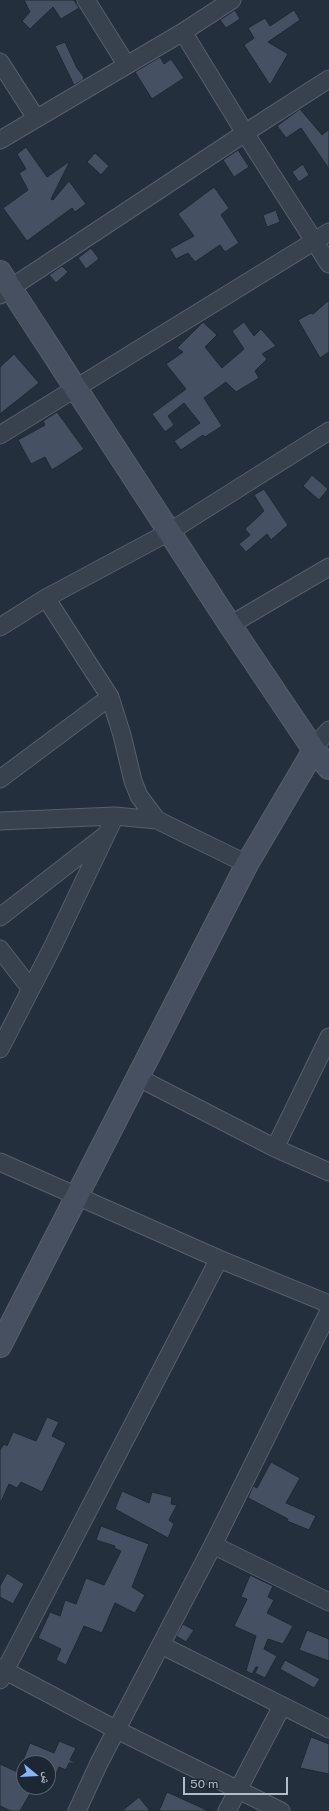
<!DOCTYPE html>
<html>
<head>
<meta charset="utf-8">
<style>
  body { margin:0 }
  #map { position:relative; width:329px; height:1811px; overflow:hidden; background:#242f3e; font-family:"Public Sans","Noto Naskh Arabic",sans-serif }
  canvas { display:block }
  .north { position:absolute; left:16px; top:1755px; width:40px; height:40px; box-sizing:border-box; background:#1d2633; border:1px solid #59626f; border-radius:50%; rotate:108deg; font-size:11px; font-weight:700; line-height:16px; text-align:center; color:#b4bcc9 }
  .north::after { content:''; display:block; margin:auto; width:14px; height:18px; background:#8ab4f8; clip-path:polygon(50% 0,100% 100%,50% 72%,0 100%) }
  .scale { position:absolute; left:183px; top:1777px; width:105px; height:18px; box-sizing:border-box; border:2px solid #b4bcc9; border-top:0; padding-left:5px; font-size:12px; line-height:14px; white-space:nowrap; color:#b4bcc9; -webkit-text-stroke:3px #1d2633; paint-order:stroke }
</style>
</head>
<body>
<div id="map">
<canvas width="329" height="1811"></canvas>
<div class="north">ش</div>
<div class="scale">50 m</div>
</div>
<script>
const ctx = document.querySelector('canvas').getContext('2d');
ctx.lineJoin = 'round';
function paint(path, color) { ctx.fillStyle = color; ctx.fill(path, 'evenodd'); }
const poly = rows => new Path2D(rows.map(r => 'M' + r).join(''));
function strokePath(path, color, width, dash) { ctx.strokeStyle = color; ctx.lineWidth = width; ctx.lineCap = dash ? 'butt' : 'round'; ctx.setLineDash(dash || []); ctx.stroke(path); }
const building = poly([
  [24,0,74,0,79,8,61,19,53,7,30,29,22,21,30,12,24,0],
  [235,10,240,19,226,28,220,20,235,10],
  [294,10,300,20,268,42,288,54,270,85,244,45,254,38,248,28,265,18,270,26,294,10],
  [65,42,77,68,84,77,83,80,74,85,55,46,65,42],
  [160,57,164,64,171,59,184,78,152,99,135,72,160,57],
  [300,109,322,135,329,129,329,169,301,128,286,138,277,126,300,109],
  [26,147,47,177,70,161,51,199,53,200,69,181,86,204,75,212,72,208,27,241,3,208,28,190,19,173,26,169,17,154,26,147],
  [238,150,249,167,234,177,223,160,238,150],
  [95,153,109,166,101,175,87,162,95,153],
  [303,164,309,175,299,182,292,172,303,164],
  [214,187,229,208,221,215,239,243,225,252,220,245,195,262,188,253,176,259,170,249,194,236,178,214,214,187],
  [276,210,280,222,267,227,263,215,276,210],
  [91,248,99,259,86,269,78,258,91,248],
  [62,266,68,272,56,283,49,275,62,266],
  [329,300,329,352,320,358,298,320,311,313,313,314,329,300],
  [203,322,217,335,205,347,222,368,244,349,232,331,244,322,254,336,261,329,276,346,262,354,267,359,255,371,259,378,236,392,226,382,204,398,222,426,205,437,203,435,181,450,174,441,200,423,184,403,168,416,174,425,165,432,152,414,186,389,166,364,183,352,177,348,203,322],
  [14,354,39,383,0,414,0,367,14,354],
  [57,412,84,449,52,470,45,457,31,464,18,440,45,425,43,421,57,412],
  [312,475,328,489,319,500,303,486,312,475],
  [264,489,288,525,271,540,267,534,246,552,239,544,250,535,245,529,264,511,254,495,264,489],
  [47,1417,59,1422,52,1436,66,1443,42,1492,21,1482,17,1488,9,1484,0,1504,0,1450,4,1444,7,1446,13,1432,36,1441,47,1417],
  [271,1462,300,1478,286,1503,316,1516,309,1530,287,1521,288,1519,248,1498,253,1486,257,1488,271,1462],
  [122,1491,149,1503,152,1492,172,1497,171,1504,177,1505,169,1520,174,1524,168,1538,115,1509,122,1491],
  [101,1526,149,1544,132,1587,145,1595,135,1613,115,1603,102,1633,84,1626,66,1665,56,1660,61,1649,38,1638,50,1612,60,1616,65,1600,76,1604,86,1578,104,1585,121,1551,114,1548,115,1546,96,1540,101,1526],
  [7,1573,24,1584,13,1604,0,1597,0,1586,7,1573],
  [250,1575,273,1586,268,1597,274,1600,267,1613,293,1626,283,1644,268,1639,264,1649,277,1656,265,1678,255,1673,258,1667,256,1667,252,1674,246,1671,256,1636,234,1626,247,1599,241,1597,250,1575],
  [183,1624,194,1630,186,1642,176,1636,183,1624],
  [307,1630,329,1639,329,1661,299,1650,307,1630],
  [285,1660,320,1679,314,1688,280,1669,285,1660],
  [311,1737,329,1744,329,1774,300,1768,311,1737],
  [59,1741,76,1748,70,1760,77,1763,69,1763,66,1770,59,1767,48,1792,48,1763,22,1763,30,1743,54,1753,59,1741],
  [0,1764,24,1775,24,1787,34,1787,20,1811,11,1811,0,1806,0,1764],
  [167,1792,209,1811,159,1811,167,1792],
  [139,1797,150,1811,122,1811,139,1797]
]);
paint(building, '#455162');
strokePath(building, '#1f2835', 1);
const street = poly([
  [86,0,126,64],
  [183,32,245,133,329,264],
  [0,62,36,118],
  [0,140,183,32,232,0],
  [0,295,245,133,329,79],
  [0,435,329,232],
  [46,598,110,697,122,735,133,781,139,796,157,820],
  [230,625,329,567],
  [0,627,46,598,169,532,329,431],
  [314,750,321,739,329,730],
  [0,779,110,697],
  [0,821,115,816,157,820,247,864],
  [0,917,103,837],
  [0,949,30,988],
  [0,1049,53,946,115,816],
  [137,1077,275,1148,329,1172],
  [275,1148,329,1037],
  [0,1162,219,1259,329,1304],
  [213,1545,329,1602],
  [161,1645,329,1729],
  [0,1668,117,1730,281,1811],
  [0,1680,219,1259],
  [77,1811,99,1763,213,1545,329,1311],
  [227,1811,282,1706]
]);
const secondary = poly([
  [0,272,230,625,314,750,329,768],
  [0,1346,247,864,314,750]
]);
strokePath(street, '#565f6c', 19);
strokePath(secondary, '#565f6c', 24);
strokePath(street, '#38414e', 17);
strokePath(secondary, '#465061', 22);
</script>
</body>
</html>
